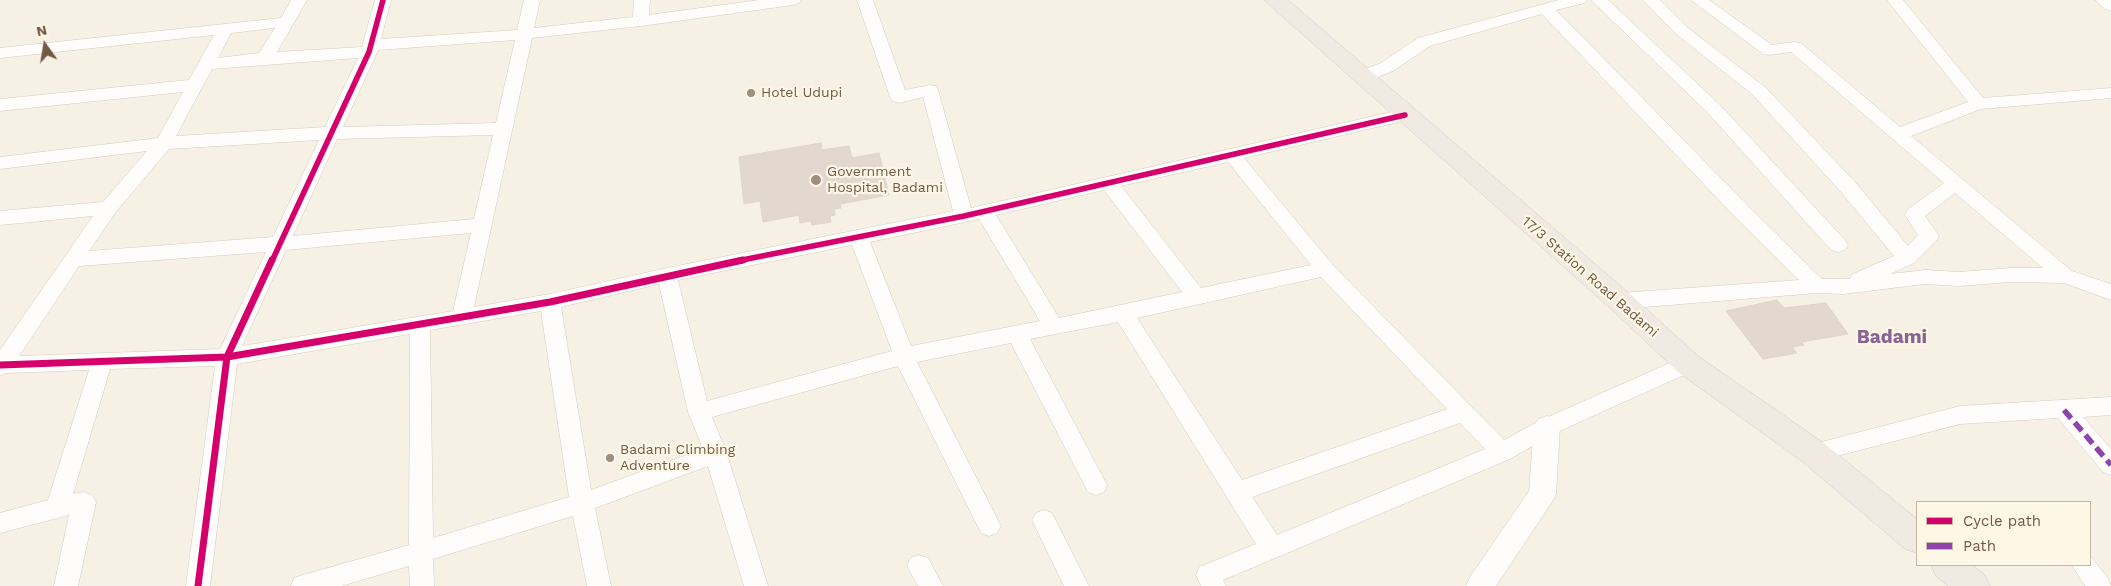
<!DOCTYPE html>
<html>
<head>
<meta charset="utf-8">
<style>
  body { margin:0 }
  #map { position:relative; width:2111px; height:586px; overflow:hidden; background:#f6f0e5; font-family:"Work Sans",sans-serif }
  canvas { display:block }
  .legend { position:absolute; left:1916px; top:501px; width:175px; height:65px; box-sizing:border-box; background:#fff7e5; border:1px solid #c7b8a6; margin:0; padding:6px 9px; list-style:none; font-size:15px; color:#725947 }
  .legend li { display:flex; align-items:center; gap:10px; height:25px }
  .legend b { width:25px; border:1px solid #c7b8a6 }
  .north { position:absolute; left:20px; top:20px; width:50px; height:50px; -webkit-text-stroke:4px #fff7e5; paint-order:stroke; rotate:347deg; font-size:14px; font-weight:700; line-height:20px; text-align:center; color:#725947 }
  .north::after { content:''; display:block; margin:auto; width:18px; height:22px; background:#725947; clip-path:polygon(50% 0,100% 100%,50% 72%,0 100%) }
</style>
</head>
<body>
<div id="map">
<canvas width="2111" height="586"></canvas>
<ul class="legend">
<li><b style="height:6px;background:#d6006c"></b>Cycle path</li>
<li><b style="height:6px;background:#8e44ad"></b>Path</li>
</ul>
<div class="north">N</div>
</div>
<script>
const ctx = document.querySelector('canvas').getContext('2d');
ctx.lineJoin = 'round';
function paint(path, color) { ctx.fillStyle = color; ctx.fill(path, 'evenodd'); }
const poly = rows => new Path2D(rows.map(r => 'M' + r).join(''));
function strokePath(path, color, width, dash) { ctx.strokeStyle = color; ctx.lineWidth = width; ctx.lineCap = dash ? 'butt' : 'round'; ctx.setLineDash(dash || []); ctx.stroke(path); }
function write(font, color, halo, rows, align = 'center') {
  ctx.font = font + ' "Work Sans",sans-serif'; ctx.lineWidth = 4.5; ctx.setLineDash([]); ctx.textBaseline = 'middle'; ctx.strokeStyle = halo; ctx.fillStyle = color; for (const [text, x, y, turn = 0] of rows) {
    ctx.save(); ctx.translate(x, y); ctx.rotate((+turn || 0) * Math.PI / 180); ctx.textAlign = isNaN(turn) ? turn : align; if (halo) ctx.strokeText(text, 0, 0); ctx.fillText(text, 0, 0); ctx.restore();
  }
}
const building = poly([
  [821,143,822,150,849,146,852,158,879,153,889,195,840,204,841,208,834,209,835,215,830,216,831,222,812,225,811,221,800,223,799,215,763,222,760,201,744,204,739,157,821,143],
  [1777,300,1784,308,1826,303,1848,334,1801,342,1804,345,1792,347,1797,353,1763,359,1726,311,1777,300]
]);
paint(building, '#e2d8cd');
strokePath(building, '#ded4c8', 1);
const minor = poly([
  [291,0,307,0,277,52,362,47,375,0,391,0,381,39,517,30,524,0,540,0,534,28,633,17,634,0,650,0,649,15,759,0,801,0,799,3,793,5,641,26,532,38,474,307,550,294,667,268,953,211,923,97,899,103,893,101,890,97,857,0,873,0,905,90,930,85,936,86,938,90,971,208,1405,109,1411,111,1414,115,1411,119,1244,158,1332,264,1504,440,1539,421,1681,358,1688,356,1695,358,1699,364,1695,370,1555,433,1510,459,1223,580,1226,586,1201,586,1196,575,1199,567,1256,544,1118,322,1030,339,1107,485,1104,492,1096,495,1088,492,1011,343,917,362,1001,526,997,533,989,536,981,533,898,366,712,417,727,454,768,586,744,586,708,466,595,508,611,586,587,586,573,516,433,559,434,586,410,586,409,566,341,586,291,586,294,578,303,575,409,545,410,334,237,364,210,586,186,586,215,366,110,369,73,494,84,492,92,495,96,502,78,586,54,586,69,515,0,533,0,513,48,500,89,370,7,373,0,375,0,350,93,216,0,225,0,211,103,202,147,151,0,169,0,157,158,138,183,92,0,111,0,99,189,80,214,35,0,58,0,48,281,18,291,0],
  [275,28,259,53,218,58,231,33,275,28],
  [515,40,496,123,343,127,378,50,515,40],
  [358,58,325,127,176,136,212,69,358,58],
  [493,135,474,219,293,236,337,139,493,135],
  [319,140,273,237,89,251,115,213,169,149,319,140],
  [1228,162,1311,265,1201,288,1121,186,1228,162],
  [1104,190,1182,292,1059,318,996,215,1104,190],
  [979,219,1040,321,911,346,870,242,979,219],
  [471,233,453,311,242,346,286,250,471,233],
  [852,245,892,351,707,401,678,280,852,245],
  [266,252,220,349,19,356,79,266,266,252],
  [1321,277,1447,409,1242,480,1137,318,1321,277],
  [659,284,688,412,703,449,591,490,561,307,659,284],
  [541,311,569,497,433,538,430,330,541,311],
  [1460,423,1485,449,1277,535,1252,497,1460,423],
  [1559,0,1587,0,1585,3,1556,10,1754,212,1822,279,1850,279,1853,274,1894,256,1841,192,1753,95,1676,34,1643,0,1660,0,1688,28,1765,87,1855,182,1908,246,1918,235,1905,215,1907,210,1944,183,1791,52,1769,55,1763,54,1691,0,1709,0,1772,45,1795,42,1801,43,1900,127,1968,102,1887,0,1903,0,1983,98,2111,88,2111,98,1981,109,1911,136,2072,271,2111,284,2111,300,2064,283,2011,282,1959,286,1925,284,1843,294,1817,293,1620,309,1613,306,1610,301,1613,296,1620,293,1799,280,1740,222,1542,14,1430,46,1393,71,1367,81,1361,82,1355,81,1353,77,1355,73,1381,63,1418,38,1559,0],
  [1955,193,2043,268,2011,268,1959,272,1925,270,1890,274,1914,263,1936,241,1939,236,1925,216,1955,193],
  [1591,0,1608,0,1719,104,1845,240,1848,245,1845,250,1838,252,1831,250,1707,112,1591,0],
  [2095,0,2111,0,2111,11,2105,9,2095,0],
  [2111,397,2111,415,2083,417,2111,449,2111,475,2103,472,2058,418,1960,424,1814,462,1806,460,1803,453,1806,446,1814,444,1960,406,2111,397],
  [1044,510,1052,513,1089,586,1064,586,1032,520,1036,513,1044,510],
  [919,555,928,558,943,586,918,586,907,566,910,558,919,555],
  [2090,556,2108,578,2111,586,2085,586,2072,565,2090,565,2090,556]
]);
const tertiary = poly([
  [1547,416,1556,419,1560,427,1556,494,1552,502,1496,586,1466,586,1470,577,1529,491,1534,427,1538,419,1547,416]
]);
const trunk = poly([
  [1264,0,1288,0,1630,294,1698,356,1825,444,1917,519,1917,553,1905,549,1803,462,1678,372,1610,308,1264,0],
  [1931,565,1972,565,1985,575,1990,586,1948,586,1936,576,1931,565]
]);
strokePath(minor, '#d4cbc1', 1);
strokePath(tertiary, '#d4cbc1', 1);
strokePath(trunk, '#d5cbc3', 1);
paint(minor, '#fefdfb');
paint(tertiary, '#fefdfb');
paint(trunk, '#f0eae2');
strokePath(poly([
  [2064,410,2111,465]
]), '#8e44ad', 5.5, [11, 5.5]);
strokePath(poly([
  [272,261,369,52,383,0],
  [737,261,964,216,1405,115]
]), '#d6006c', 5.5);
strokePath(poly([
  [0,365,227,357,550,302,743,260],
  [198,586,227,357,272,260]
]), '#d6006c', 7);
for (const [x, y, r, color] of [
  [751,93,5,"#a08e7e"],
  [816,180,6,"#a08e7e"],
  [610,458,5,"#a08e7e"]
]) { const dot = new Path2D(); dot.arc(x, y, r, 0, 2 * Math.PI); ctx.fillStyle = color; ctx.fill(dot); strokePath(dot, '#fff7e5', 2); }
write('14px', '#725947', '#fff7e5', [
  ["Hotel Udupi",761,93],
  ["Government",827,172],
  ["Hospital, Badami",827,188],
  ["Badami Climbing",620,450],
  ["Adventure",620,466]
], 'left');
write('14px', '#725947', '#fff7e5', [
  ["17/3 Station Road Badami",1590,277,41]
]);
write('bold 19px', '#886395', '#fff7e5', [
  ["Badami",1892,337]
]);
</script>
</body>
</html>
